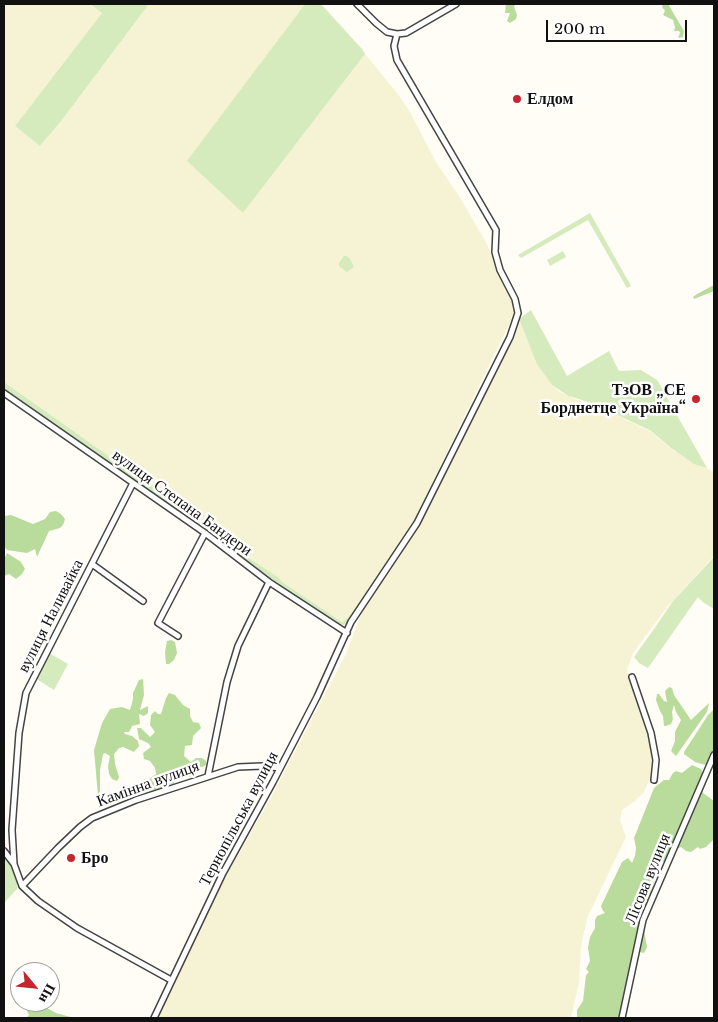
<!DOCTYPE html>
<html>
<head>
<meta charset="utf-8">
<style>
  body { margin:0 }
  #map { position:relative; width:718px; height:1022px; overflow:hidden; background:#fffdf5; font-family:"Libre Baskerville",serif }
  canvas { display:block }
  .frame { position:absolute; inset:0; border:5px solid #111; pointer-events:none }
  .north { position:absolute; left:10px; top:962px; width:50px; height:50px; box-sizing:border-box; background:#fff; border:1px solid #a0a0a0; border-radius:50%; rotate:118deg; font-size:14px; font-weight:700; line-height:20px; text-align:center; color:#111 }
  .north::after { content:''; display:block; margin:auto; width:18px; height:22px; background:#c4262e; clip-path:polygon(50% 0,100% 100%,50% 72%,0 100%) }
  .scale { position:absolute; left:546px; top:20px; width:141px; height:22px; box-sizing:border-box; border:2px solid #111; border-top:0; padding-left:6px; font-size:15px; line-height:18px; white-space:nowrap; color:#111; -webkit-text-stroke:4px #fff; paint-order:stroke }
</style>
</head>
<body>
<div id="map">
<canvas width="718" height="1022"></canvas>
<div class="frame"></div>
<div class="north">Пн</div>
<div class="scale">200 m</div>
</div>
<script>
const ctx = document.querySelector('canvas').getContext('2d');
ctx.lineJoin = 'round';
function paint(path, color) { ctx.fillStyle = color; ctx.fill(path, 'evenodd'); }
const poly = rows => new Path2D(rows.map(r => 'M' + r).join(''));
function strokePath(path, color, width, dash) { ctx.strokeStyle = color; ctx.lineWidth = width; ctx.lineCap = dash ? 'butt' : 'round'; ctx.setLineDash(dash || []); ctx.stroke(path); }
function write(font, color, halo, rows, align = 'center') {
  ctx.font = font + ' "Libre Baskerville",serif'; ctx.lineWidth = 5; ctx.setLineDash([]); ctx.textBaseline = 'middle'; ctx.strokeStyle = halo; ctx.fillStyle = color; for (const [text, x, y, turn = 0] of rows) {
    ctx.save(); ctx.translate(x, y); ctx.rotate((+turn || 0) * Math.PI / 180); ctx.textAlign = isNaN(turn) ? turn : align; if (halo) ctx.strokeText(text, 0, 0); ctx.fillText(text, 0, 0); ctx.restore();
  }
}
paint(poly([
  [4,4,90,4,102,13,15,126,40,146,62,120,149,4,305,4,188,161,243,213,365,54,397,93,410,112,436,162,459,196,487,244,514,305,514,314,415,518,380,574,348,618,342,622,281,582,278,577,244,555,188,512,4,382],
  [519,319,532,351,552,385,560,392,583,402,599,406,651,432,674,451,714,472,714,556,668,606,633,653,627,670,643,715,650,742,652,756,650,778,644,792,635,801,622,810,620,820,626,837,587,918,581,947,579,982,571,1018,157,1018,217,892,270,799,346,654,361,614,401,555,429,504]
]), '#f6f3d4');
paint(poly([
  [90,4,149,4,62,120,40,146,15,126,102,13],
  [305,4,321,4,362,49,365,54,243,213,187,161],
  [590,213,631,286,627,288,588,220,521,258,518,255],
  [563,251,566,257,550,266,547,260],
  [344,256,347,256,350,259,354,267,347,272,339,266,339,263],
  [531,310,567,376,609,351,619,371,641,370,657,380,707,468,694,464,671,448,651,431,599,406,570,396,570,397,552,385,537,364,519,319],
  [4,382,188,512,244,555,278,577,282,582,342,622,348,618,366,592,348,623,343,625,339,624,287,590,215,537,4,389],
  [714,557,714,609,704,603,698,597,648,668,639,663,634,657,656,626,673,601],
  [49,653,68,664,54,690,35,678],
  [4,856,13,866,17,880,17,889,4,903]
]), '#d5ebbd');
paint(poly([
  [506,4,515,4,514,7,517,15,516,19,510,23,507,21,510,13,505,13],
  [663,4,668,4,684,31,683,37,678,38,680,33,679,31,674,31,675,27,673,20,663,15,665,11,662,7],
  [714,285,714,291,694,299,693,297,697,294],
  [56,511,61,514,65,519,63,525,60,528,49,531,37,557,35,549,27,553,7,550,4,546,4,516,11,515,33,524,45,519,50,512],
  [7,553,21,562,25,569,22,574,16,579,9,574,4,576,4,559],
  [171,640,175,642,177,653,174,660,169,664,166,664,165,652,167,641],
  [143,679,144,695,140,710,148,706,148,713,144,716,139,714,140,724,132,726,129,732,124,732,125,734,132,736,138,741,139,746,134,752,123,747,119,748,114,754,115,764,119,777,117,781,112,779,109,774,108,766,110,756,105,753,103,754,100,770,100,791,98,796,94,750,102,723,110,709,122,707,130,710,133,699,133,693,139,680],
  [669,687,672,688,674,695,691,720,709,703,707,712,676,756,671,751,675,741,675,732,681,720,676,712,674,705,672,712,673,719,671,724,666,726,664,726,663,716,660,711,656,700,657,694,659,694,664,701,667,702,665,691],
  [169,693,175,695,183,705,190,709,190,716,193,722,199,723,201,728,193,736,192,745,185,746,184,756,191,762,196,758,202,758,206,761,206,765,197,770,193,776,177,779,173,784,167,785,160,790,138,795,119,803,117,799,118,796,131,792,156,774,155,768,150,761,144,759,143,753,151,747,148,743,139,739,137,728,141,728,150,737,155,732,150,725,151,715,155,711,158,714,161,714,166,698],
  [714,709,714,756,707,765,702,764,695,762,684,754,684,752,708,715],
  [692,765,701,769,703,773,700,783,703,793,714,801,714,839,706,847,700,849,698,847,691,852,686,851,681,847,676,849,671,860,659,863,643,925,647,947,644,953,639,952,636,957,621,1018,577,1018,577,1010,583,1001,586,975,589,972,586,969,590,961,588,948,590,937,595,928,595,920,597,916,605,913,603,911,601,906,622,862,628,858,632,863,635,856,636,848,634,838,654,788,664,780,669,780,673,773,676,771,682,773],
  [20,998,20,1002,43,1002,45,1003,45,1007,56,1013,74,1018,26,1018,29,1015,26,1009,18,1000]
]), '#b9dc9c');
const street = poly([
  [357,4,376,23,387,32,397,34,406,33,456,4],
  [4,393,205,533,269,582,347,633],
  [133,483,26,693,19,733,12,830,14,864,22,886,38,901,77,928,171,980],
  [92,564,143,601],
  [178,636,158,623,205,533],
  [632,677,651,733,656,760,654,780],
  [208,776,227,682,238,646,269,582],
  [4,851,14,864],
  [22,886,58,848,80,827,92,818,136,800,238,767,262,766,280,768],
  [154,1018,223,873,273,782,317,697,351,622,417,523,510,337,518,313,515,299,500,270,495,252,496,230,397,60,394,46,397,34],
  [622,1018,643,920,714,755]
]);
strokePath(street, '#444', 8);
strokePath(street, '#fff', 5);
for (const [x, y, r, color] of [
  [517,99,5,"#c4262e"],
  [696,399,5,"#c4262e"],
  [71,858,5,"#c4262e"]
]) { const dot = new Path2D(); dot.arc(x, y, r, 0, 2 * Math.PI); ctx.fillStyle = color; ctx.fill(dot); strokePath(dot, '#fff', 2); }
write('bold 16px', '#111', '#fff', [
  ["Елдом",527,99],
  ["ТзОВ „СЕ",686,390,"right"],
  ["Борднетце Україна“",686,408,"right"],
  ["Бро",81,858]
], 'left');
write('16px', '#111', '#fff', [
  ["вулиця Степана Бандери",182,503,36],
  ["вулиця Наливайка",51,616,-63],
  ["Камінна вулиця",148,784,-20],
  ["Тернопільська вулиця",239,819,-62],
  ["Лісова вулиця",648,879,-68]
]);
</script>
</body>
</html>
